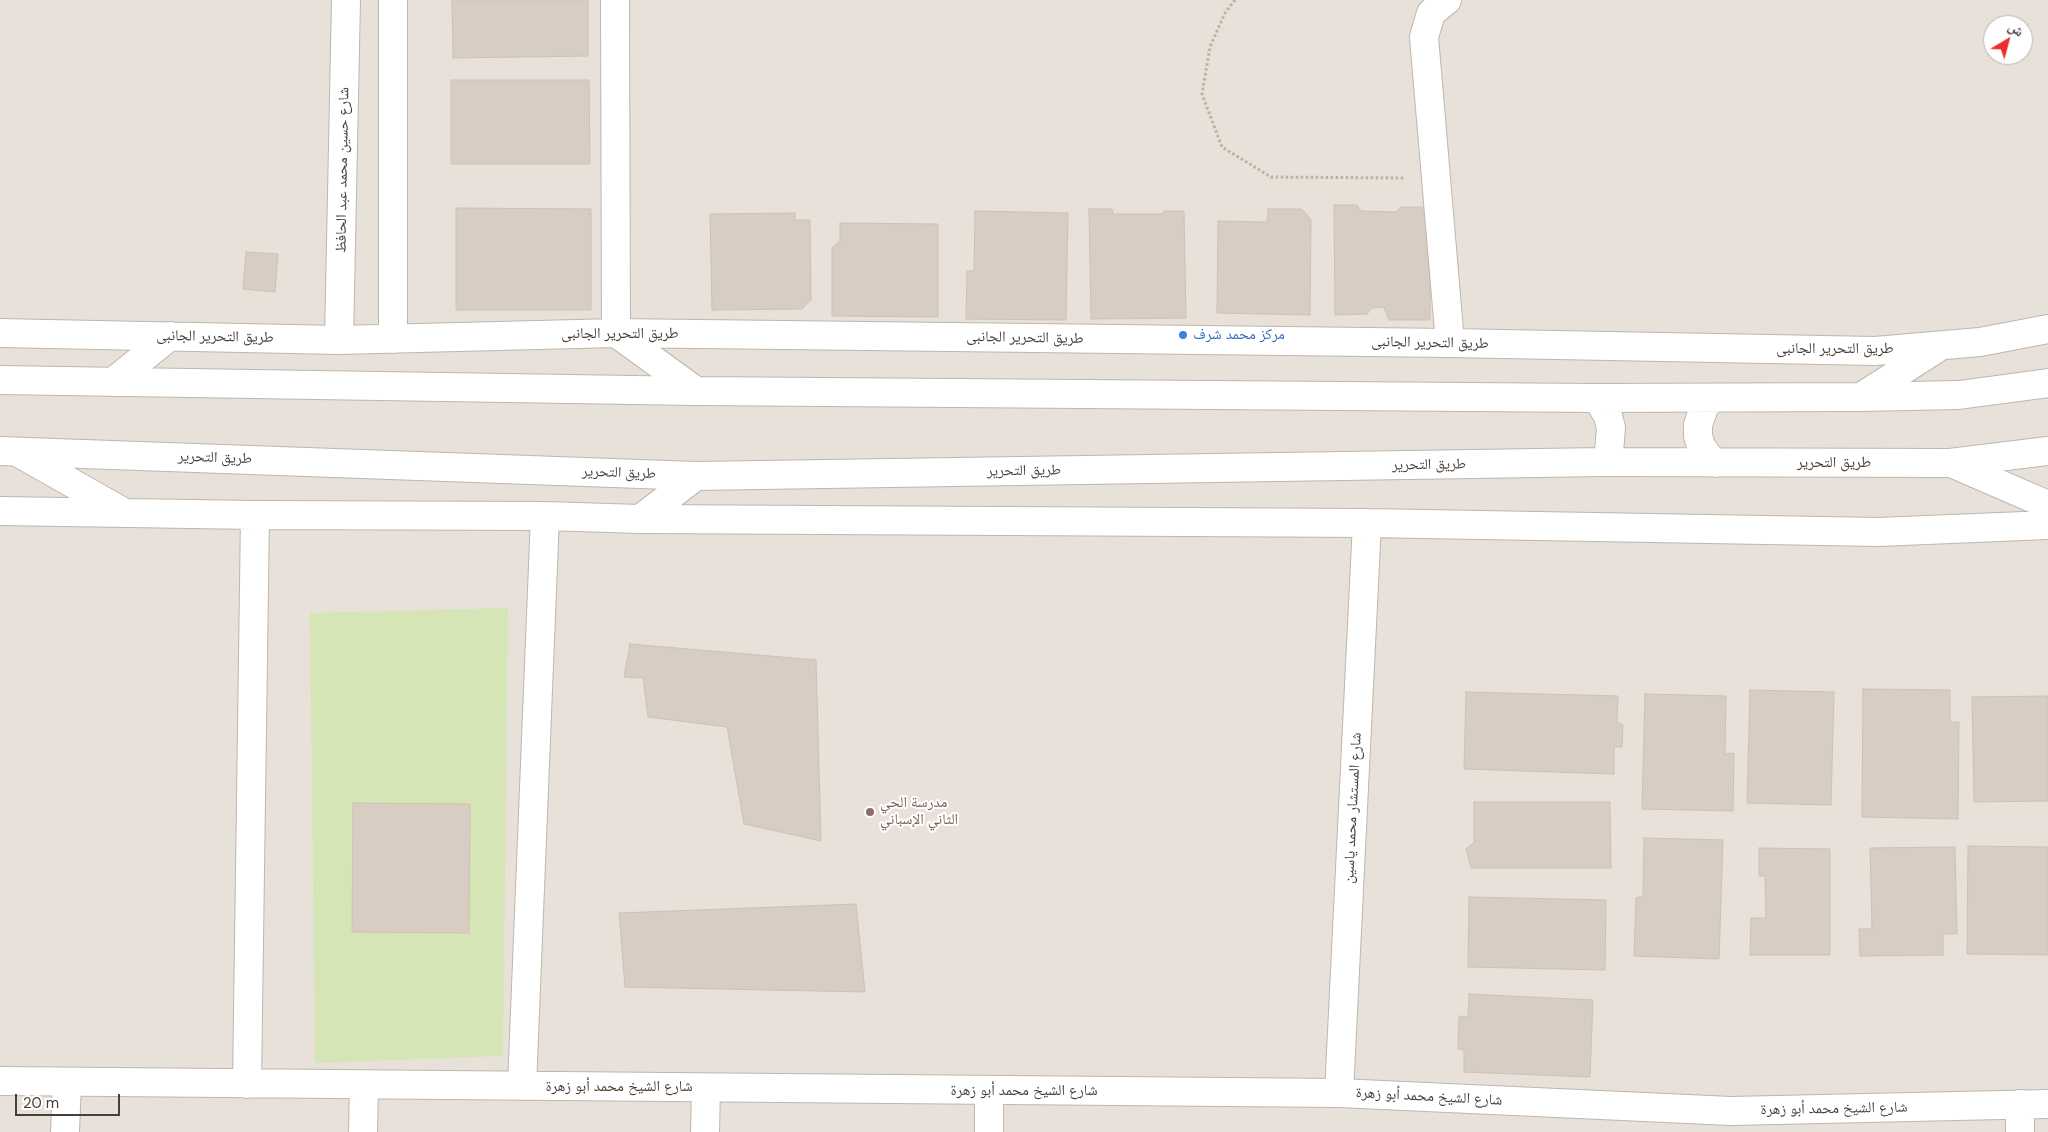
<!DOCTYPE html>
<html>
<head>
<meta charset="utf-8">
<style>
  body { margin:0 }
  #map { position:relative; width:2048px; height:1132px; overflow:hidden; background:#f4f0ea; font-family:"DM Sans","Noto Naskh Arabic",sans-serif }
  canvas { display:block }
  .north { position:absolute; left:1983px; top:15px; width:50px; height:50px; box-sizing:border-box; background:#fff; border:1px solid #b5b3b0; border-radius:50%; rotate:37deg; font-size:14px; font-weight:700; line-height:20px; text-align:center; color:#474039 }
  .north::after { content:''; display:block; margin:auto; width:18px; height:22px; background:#eb2c2a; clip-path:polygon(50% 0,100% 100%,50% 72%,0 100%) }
  .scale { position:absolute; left:15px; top:1094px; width:105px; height:22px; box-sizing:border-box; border:2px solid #474039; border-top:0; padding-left:6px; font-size:15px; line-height:18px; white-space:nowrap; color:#474039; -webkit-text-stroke:4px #fff; paint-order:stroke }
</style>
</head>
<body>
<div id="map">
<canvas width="2048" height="1132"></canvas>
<div class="north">ش</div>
<div class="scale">20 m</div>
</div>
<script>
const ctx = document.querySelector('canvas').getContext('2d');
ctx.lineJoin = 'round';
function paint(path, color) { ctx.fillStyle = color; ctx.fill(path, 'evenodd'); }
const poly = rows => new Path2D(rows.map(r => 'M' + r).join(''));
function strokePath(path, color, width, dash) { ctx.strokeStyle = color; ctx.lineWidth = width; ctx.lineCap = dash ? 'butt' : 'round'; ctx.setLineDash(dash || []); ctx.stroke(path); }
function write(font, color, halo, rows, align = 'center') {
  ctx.font = font + ' "DM Sans","Noto Naskh Arabic",sans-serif'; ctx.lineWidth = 4; ctx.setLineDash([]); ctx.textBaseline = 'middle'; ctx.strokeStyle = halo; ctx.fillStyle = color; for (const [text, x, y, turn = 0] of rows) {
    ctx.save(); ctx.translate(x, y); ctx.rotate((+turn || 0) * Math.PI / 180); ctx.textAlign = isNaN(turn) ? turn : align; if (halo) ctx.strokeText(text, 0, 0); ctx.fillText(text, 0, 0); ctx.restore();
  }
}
paint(poly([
  [0,0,2048,0,2048,1132,0,1132],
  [1993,25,2023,25,2023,55,1993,55]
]), '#e7e1d9');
paint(poly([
  [508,608,503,1056,315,1063,310,613]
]), '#d6e5b6');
const building = poly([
  [452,0,588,0,588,56,453,58,452,0],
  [451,80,589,80,590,164,451,164,451,80],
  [1334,205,1357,205,1361,211,1396,212,1401,207,1430,207,1430,320,1389,320,1384,307,1372,308,1367,314,1335,315,1334,205],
  [456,208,591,209,591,310,456,310,456,208],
  [1089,209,1112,209,1113,214,1162,214,1164,211,1184,211,1186,318,1091,319,1089,209],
  [1268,209,1302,209,1311,220,1310,315,1217,313,1218,221,1267,222,1268,209],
  [975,211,1068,213,1066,320,966,319,967,271,974,271,975,211],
  [795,213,795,220,810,220,811,300,802,309,712,310,710,214,795,213],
  [840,223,938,224,938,317,832,316,832,248,840,241,840,223],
  [246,252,278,254,275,292,243,289,246,252],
  [630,644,816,660,821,841,744,824,727,727,648,717,643,678,624,677,630,644],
  [1863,689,1950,690,1950,722,1959,722,1958,819,1862,817,1863,689],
  [1750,690,1834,692,1831,805,1747,803,1750,690],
  [1466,692,1618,696,1617,722,1623,725,1622,747,1614,747,1614,774,1464,769,1466,692],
  [1645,694,1726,696,1725,754,1734,753,1733,811,1642,809,1645,694],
  [2048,696,2048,801,1974,802,1972,697,2048,696],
  [1474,802,1610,802,1611,868,1471,868,1466,849,1474,842,1474,802],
  [353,803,470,804,469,933,352,932,353,803],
  [1644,838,1723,840,1719,959,1634,956,1636,898,1643,896,1644,838],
  [1968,846,2048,847,2048,955,1967,954,1968,846],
  [1955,847,1957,934,1943,934,1943,955,1860,956,1859,929,1872,929,1870,848,1955,847],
  [1759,848,1830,849,1830,955,1750,955,1751,918,1766,918,1765,876,1759,876,1759,848],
  [1469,897,1606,900,1605,970,1468,967,1469,897],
  [856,904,865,992,625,987,619,913,856,904],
  [1469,994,1593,1000,1590,1077,1464,1072,1464,1050,1458,1049,1459,1016,1468,1017,1469,994]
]);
paint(building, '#d8cdc3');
strokePath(building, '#cfc1b4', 1);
const minor = poly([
  [393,0,393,339],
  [615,0,616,333,696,391],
  [1447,0,1431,13,1424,37,1450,343],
  [0,333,339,340,616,333,1450,343,1875,351,1980,342,2048,329],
  [339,340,346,0],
  [0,380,696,391,1597,398,1860,397,1959,395,2048,383],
  [113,382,170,336],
  [1861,397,1939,347],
  [1597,398,1608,416,1611,428,1609,452,1603,462],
  [1715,398,1705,404,1698,425,1698,436,1701,446,1708,456,1716,463],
  [0,451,696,476,1603,462,1950,463,2048,451],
  [19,453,123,512],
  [1951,463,2048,505],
  [0,511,255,515,545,516,640,519,1367,523,1878,532,2048,525],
  [640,519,696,476],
  [0,1081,1339,1093,1731,1111,2048,1104],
  [247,1084,255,515],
  [522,1086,545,516],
  [1339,1093,1367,523],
  [65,1132,67,1082],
  [363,1132,364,1085],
  [705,1132,706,1088],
  [989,1132,989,1090],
  [2020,1132,2020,1104]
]);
strokePath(minor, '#bfb6ad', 30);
strokePath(poly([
  [1235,0,1225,13,1210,47,1202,94,1222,147,1271,177,1405,178]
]), '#c0b09f', 3, [2.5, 2.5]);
strokePath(minor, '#fff', 28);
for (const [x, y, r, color] of [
  [1183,335,5,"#3f7fe0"],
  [870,812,5,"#8d6e63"]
]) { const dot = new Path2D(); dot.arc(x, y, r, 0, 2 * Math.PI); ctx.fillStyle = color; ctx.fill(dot); strokePath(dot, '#fff', 2); }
write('15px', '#474039', '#fff', [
  ["شارع حسين محمد عبد الحافظ",343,170,-89],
  ["طريق التحرير الجانبى",620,334],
  ["طريق التحرير الجانبى",215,337,1],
  ["طريق التحرير الجانبى",1025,338,1],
  ["طريق التحرير الجانبى",1430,343,1],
  ["طريق التحرير الجانبى",1835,349],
  ["طريق التحرير",215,458,2],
  ["طريق التحرير",1834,463],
  ["طريق التحرير",1429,465,-1],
  ["طريق التحرير",1024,471,-1],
  ["طريق التحرير",619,473,2],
  ["شارع المستشار محمد ياسين",1353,808,-87],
  ["شارع الشيخ محمد أبو زهرة",619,1087],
  ["شارع الشيخ محمد أبو زهرة",1024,1091],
  ["شارع الشيخ محمد أبو زهرة",1429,1097,3],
  ["شارع الشيخ محمد أبو زهرة",1834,1109,-1]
]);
write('15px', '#366cbe', '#fff', [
  ["مركز محمد شرف",1193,335]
], 'left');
write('15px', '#785e54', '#fff', [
  ["مدرسة الحي",880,803],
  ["الثاني الإسباني",880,820]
], 'left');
</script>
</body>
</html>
